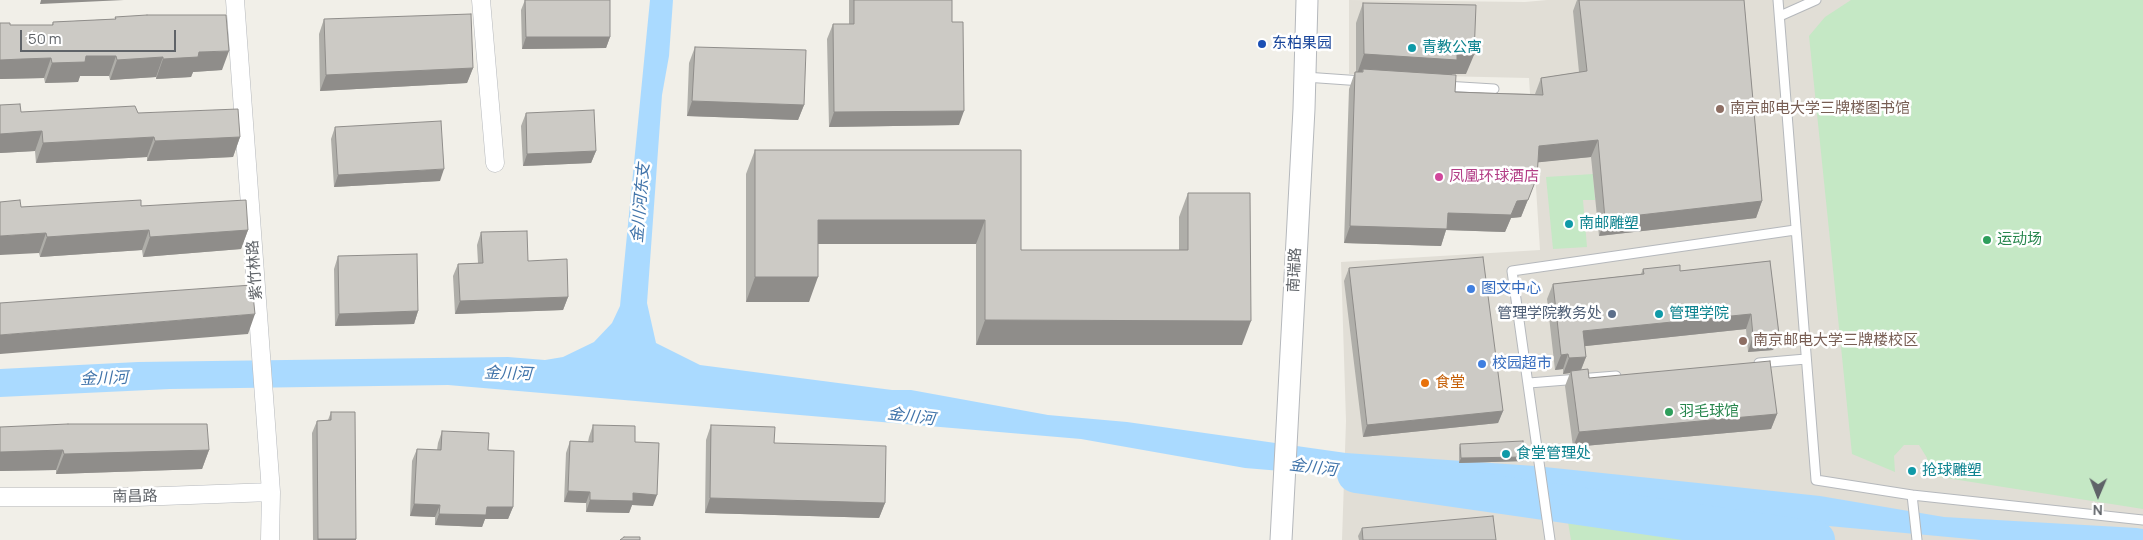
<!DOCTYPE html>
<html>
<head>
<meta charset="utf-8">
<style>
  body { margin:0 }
  #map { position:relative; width:2143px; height:540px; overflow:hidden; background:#f1efe8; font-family:Manrope,sans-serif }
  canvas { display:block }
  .north { position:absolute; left:2073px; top:470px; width:50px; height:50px; -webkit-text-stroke:4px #fff; paint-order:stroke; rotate:181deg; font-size:14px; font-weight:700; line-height:20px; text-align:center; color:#5f6368 }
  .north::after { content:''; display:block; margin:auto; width:18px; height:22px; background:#5f6368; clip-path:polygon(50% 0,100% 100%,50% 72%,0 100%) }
  .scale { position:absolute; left:20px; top:30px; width:156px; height:22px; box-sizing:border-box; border:2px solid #5f6368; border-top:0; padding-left:6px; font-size:15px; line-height:18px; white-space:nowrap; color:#5f6368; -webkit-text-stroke:4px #fff; paint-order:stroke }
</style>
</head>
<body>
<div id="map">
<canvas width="2143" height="540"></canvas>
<div class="north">N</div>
<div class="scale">50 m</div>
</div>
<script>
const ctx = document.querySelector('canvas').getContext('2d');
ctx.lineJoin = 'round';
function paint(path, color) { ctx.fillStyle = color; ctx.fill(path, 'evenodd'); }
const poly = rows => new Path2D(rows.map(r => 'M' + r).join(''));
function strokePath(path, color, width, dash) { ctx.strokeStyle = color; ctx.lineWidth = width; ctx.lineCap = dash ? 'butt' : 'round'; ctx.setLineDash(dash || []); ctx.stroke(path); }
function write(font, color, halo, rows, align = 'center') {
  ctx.font = font + ' Manrope,"Noto Sans SC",sans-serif'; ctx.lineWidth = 5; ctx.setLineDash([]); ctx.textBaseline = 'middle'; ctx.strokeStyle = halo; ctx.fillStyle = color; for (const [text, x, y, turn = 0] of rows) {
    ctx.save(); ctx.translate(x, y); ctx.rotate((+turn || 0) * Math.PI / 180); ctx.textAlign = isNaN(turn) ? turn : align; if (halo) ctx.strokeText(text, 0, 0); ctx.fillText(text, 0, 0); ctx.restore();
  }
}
paint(poly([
  [1349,0,1525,2,1547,0,2143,0,2143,540,1342,540,1346,421,1341,262,1540,250,1529,78,1349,74]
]), '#e1ded6');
paint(poly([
  [1851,0,2143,0,2143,509,1927,475,1927,458,1919,445,1904,445,1894,456,1895,472,1852,454,1809,36,1825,17],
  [1593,174,1595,200,1583,200,1587,247,1553,249,1546,177],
  [1566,510,1837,540,1571,540]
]), '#c5e8c5');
paint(poly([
  [650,0,673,0,669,56,662,95,647,303,656,343,700,365,892,390,911,390,1048,415,1127,422,1346,453,1535,466,1698,483,1820,496,1944,517,2137,528,2143,529,2143,540,1981,540,1763,520,1462,486,1245,468,1081,439,448,385,170,389,0,397,0,369,138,362,508,357,545,360,563,357,594,342,612,323,620,306]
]), '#aadaff');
strokePath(poly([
  [1356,474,1816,540]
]), '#aadaff', 38);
const service = poly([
  [1778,0,1816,480,1912,495,1917,540],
  [1780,16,1816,0],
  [1305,77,1362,81],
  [1445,86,1494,89],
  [1759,363,1806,359],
  [1529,383,1616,376],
  [1912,495,2143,520],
  [1550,540,1512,271,1795,230]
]);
const minor = poly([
  [235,0,271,492,270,540],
  [481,0,495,163],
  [0,497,136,497,271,492]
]);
const tertiary = poly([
  [1281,540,1304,109,1307,0]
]);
strokePath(service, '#b5b8bc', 11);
strokePath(minor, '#b5b8bc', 19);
strokePath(tertiary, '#b5b8bc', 23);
strokePath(service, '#fff', 9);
strokePath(minor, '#fff', 18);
strokePath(tertiary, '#fff', 21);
paint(poly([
  [525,0,610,0,610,37,606,48,522,49,521,10],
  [849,0,952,0,952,22,959,125,829,127,827,39,833,24,849,24],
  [1577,0,1744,0,1762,201,1756,218,1599,236,1591,157,1538,162,1537,177,1521,217,1511,218,1505,232,1446,230,1441,246,1344,243,1349,89,1355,72,1356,72,1356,23,1363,3,1466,74,1452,74,1455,92,1535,94,1541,78,1579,72,1573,11],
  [115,17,222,70,193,72,191,77,156,79,156,77,110,80,109,76,80,76,78,82,45,83,44,78,0,79,0,23,10,25,52,25,53,22,115,19],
  [324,19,473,68,467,83,320,91,319,34],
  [695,47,804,105,798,120,687,116,689,63],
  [0,105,21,112,138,113,240,137,233,157,147,161,147,157,36,163,35,151,0,153],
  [526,113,596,151,591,163,523,166,521,126],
  [335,127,440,181,334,187,331,139],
  [755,150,1021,150,1021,250,1179,250,1179,217,1188,193,1242,345,976,345,976,244,818,244,809,302,746,302,746,174],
  [141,206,248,230,241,249,143,257,142,250,40,257,39,253,21,207],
  [481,232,528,261,568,297,563,310,455,314,453,276,458,264,478,263,477,245],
  [338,256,418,311,414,324,335,326,334,269],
  [1770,261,1779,334,1773,350,1748,352,1746,329,1585,346,1586,357,1581,370,1589,378,1777,414,1771,429,1573,447,1565,386,1570,373,1563,374,1563,369,1555,370,1547,299,1553,284,1641,274,1643,269,1680,271],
  [1349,268,1503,411,1498,423,1363,437,1344,281],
  [331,412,356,540,313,540,312,433,317,421,328,420],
  [593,425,635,442,653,506,632,505,629,513,586,512,586,503,564,502,566,453,570,441,588,442,589,437],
  [711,425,774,443,885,503,879,518,705,513,706,440],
  [0,427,209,450,202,469,56,474,56,470,0,471],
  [442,431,488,450,513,507,508,519,485,519,482,527,435,525,435,517,410,516,412,461,417,449,437,450,438,443],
  [1460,444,1524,461,1459,463,1459,448],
  [1362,528,1496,540,1359,540,1358,536]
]), '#afaea9');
paint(poly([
  [41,0,124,0,40,4],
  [526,37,610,37,606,48,522,49],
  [229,51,222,70,193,72,191,77,156,79,163,59,199,52],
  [1364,54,1457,54,1474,55,1466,74,1452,74,1450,80,1363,69,1361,74,1357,74],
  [86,56,116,56,109,76,80,76,78,82,45,83,52,63],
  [163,57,156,77,110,80,117,60],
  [51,58,44,78,0,79,0,60,22,59],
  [473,68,467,83,320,91,326,75],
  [692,101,804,105,798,120,687,116],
  [964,111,959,125,829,127,834,112],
  [42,131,35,151,0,153,0,134],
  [154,137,147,157,36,163,43,143],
  [240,137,233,157,147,161,155,141],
  [1598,140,1591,157,1532,163,1539,146],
  [596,151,591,163,523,166,527,154],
  [444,169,440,181,334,187,338,175],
  [1537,177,1521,217,1511,218,1505,232,1446,230,1441,246,1344,243,1350,226,1448,213,1517,201],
  [1762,201,1756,218,1599,236,1605,219],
  [818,220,985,220,976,244,809,244],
  [149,230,142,250,40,257,47,237],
  [248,230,241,249,143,257,150,237],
  [46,233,39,253,0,255,0,236],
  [755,277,818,277,809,302,746,302],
  [568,297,563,310,455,314,460,301],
  [418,311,414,324,335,326,339,314],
  [255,314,248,334,0,354,0,335],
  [1751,314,1746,329,1577,347,1583,331],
  [985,320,1251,321,1242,345,976,345],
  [1779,334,1773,350,1748,352,1753,336],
  [1568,354,1563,369,1555,370,1561,355],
  [1586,357,1580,372,1571,371,1570,373,1563,374,1569,358],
  [1503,411,1498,423,1363,437,1367,425],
  [1777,414,1771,429,1573,447,1579,432],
  [63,450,56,470,0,471,0,452],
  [209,450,202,469,56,474,64,454],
  [1525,457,1524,461,1459,463,1461,458],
  [568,491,590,492,586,503,564,502],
  [633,493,657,495,653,506,632,505,629,513,586,512,590,500],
  [710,498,885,503,879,518,705,513],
  [414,504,440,505,435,517,410,516],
  [487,507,513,507,508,519,485,519,482,527,435,525,439,514],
  [318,539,356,539,356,540,317,540]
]), '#8f8d8a');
const building = poly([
  [525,0,610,0,610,37,526,37,525,0],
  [854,0,952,0,952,22,963,22,964,111,834,112,833,24,854,24,854,0],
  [1579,0,1744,0,1762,201,1605,219,1598,140,1539,146,1537,177,1528,200,1517,201,1511,215,1448,213,1447,229,1350,226,1355,72,1363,72,1363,69,1456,75,1455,92,1543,95,1541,78,1587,71,1579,0],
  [1363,3,1476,5,1474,55,1457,54,1457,60,1364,54,1363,3],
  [471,14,473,68,326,75,324,19,471,14],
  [147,15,226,15,229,51,199,52,198,57,163,59,163,57,117,60,116,56,86,56,85,62,52,63,51,58,22,59,0,60,0,23,10,23,10,25,53,25,53,22,116,19,115,17,147,15],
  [695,47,806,50,804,105,692,101,695,47],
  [20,104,21,112,135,106,138,113,238,109,240,137,155,141,154,137,43,143,42,131,0,134,0,105,20,104],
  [594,110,596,151,527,154,526,113,594,110],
  [441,121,444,169,338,175,335,127,441,121],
  [755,150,1021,150,1021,250,1188,250,1188,193,1250,193,1251,321,985,320,985,220,818,220,818,277,755,277,755,150],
  [20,200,21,207,141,200,141,206,246,200,248,230,150,237,149,230,47,237,46,233,0,236,0,202,20,200],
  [527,231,528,261,567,259,568,297,460,301,458,264,483,263,481,232,527,231],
  [417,254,418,311,339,314,338,256,417,254],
  [1483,257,1503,411,1367,425,1349,268,1483,257],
  [1770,261,1779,334,1753,336,1751,314,1583,331,1586,357,1569,358,1568,354,1561,355,1553,284,1644,274,1643,269,1662,267,1680,265,1680,271,1770,261],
  [252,285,255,314,0,335,0,303,252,285],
  [1770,361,1777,414,1579,432,1571,371,1588,369,1589,378,1770,361],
  [331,412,355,412,356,539,318,539,317,421,331,420,331,412],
  [68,424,207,424,209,450,64,454,63,450,0,452,0,427,68,424],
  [593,425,635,426,635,442,659,443,657,495,633,493,633,501,590,500,590,492,568,491,570,441,593,442,593,425],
  [711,425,775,427,774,443,886,446,885,503,710,498,711,425],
  [442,431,489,433,488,450,514,451,513,507,487,507,486,515,439,514,440,505,414,504,417,449,441,450,442,431],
  [1523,441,1525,457,1461,458,1460,444,1523,441],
  [1493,516,1496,540,1363,540,1362,528,1493,516],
  [624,537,640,537,640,540,620,540,624,537]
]);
paint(building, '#cccac5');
strokePath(building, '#8f8d8a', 1);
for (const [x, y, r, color] of [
  [1262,44,5,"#1a4fb4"],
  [1412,48,5,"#0f9aa8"],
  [1720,109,5,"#8d6e63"],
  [1439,177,5,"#d1479c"],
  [1569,224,5,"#0f9aa8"],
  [1987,240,5,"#2e9e5b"],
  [1471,289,5,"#3f7fe0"],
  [1612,314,5,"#5c6f8a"],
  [1659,314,5,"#0f9aa8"],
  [1743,341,5,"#8d6e63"],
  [1482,364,5,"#3f7fe0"],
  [1425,383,5,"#e8710a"],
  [1669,412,5,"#2e9e5b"],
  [1506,454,5,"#0f9aa8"],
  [1912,471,5,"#0f9aa8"]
]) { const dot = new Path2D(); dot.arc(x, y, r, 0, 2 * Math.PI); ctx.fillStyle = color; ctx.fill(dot); strokePath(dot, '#fff', 2); }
write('15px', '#164399', '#fff', [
  ["东柏果园",1272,44]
], 'left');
write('15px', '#0d838f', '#fff', [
  ["青教公寓",1422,48],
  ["南邮雕塑",1579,224],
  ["管理学院",1669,314],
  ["食堂管理处",1516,454],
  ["抢球雕塑",1922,471]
], 'left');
write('15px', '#785e54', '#fff', [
  ["南京邮电大学三牌楼图书馆",1730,109],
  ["南京邮电大学三牌楼校区",1753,341]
], 'left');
write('15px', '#b23c85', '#fff', [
  ["凤凰环球酒店",1449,177]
], 'left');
write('15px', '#27864d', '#fff', [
  ["运动场",1997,240],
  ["羽毛球馆",1679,412]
], 'left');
write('15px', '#5f6368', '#fff', [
  ["紫竹林路",255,270,-94],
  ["南瑞路",1295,270,-87],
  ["南昌路",135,497,-1]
]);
write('15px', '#366cbe', '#fff', [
  ["图文中心",1481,289],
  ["校园超市",1492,364]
], 'left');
write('15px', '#4e5e75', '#fff', [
  ["管理学院教务处",1602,314]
], 'right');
write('15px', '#c56008', '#fff', [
  ["食堂",1435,383]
], 'left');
write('italic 16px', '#4174aa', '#fff', [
  ["金川河东支",641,203,-85],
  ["金川河",508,374,2],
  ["金川河",104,379,-2],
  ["金川河",911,417,7],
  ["金川河",1313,468,7]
]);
</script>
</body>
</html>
